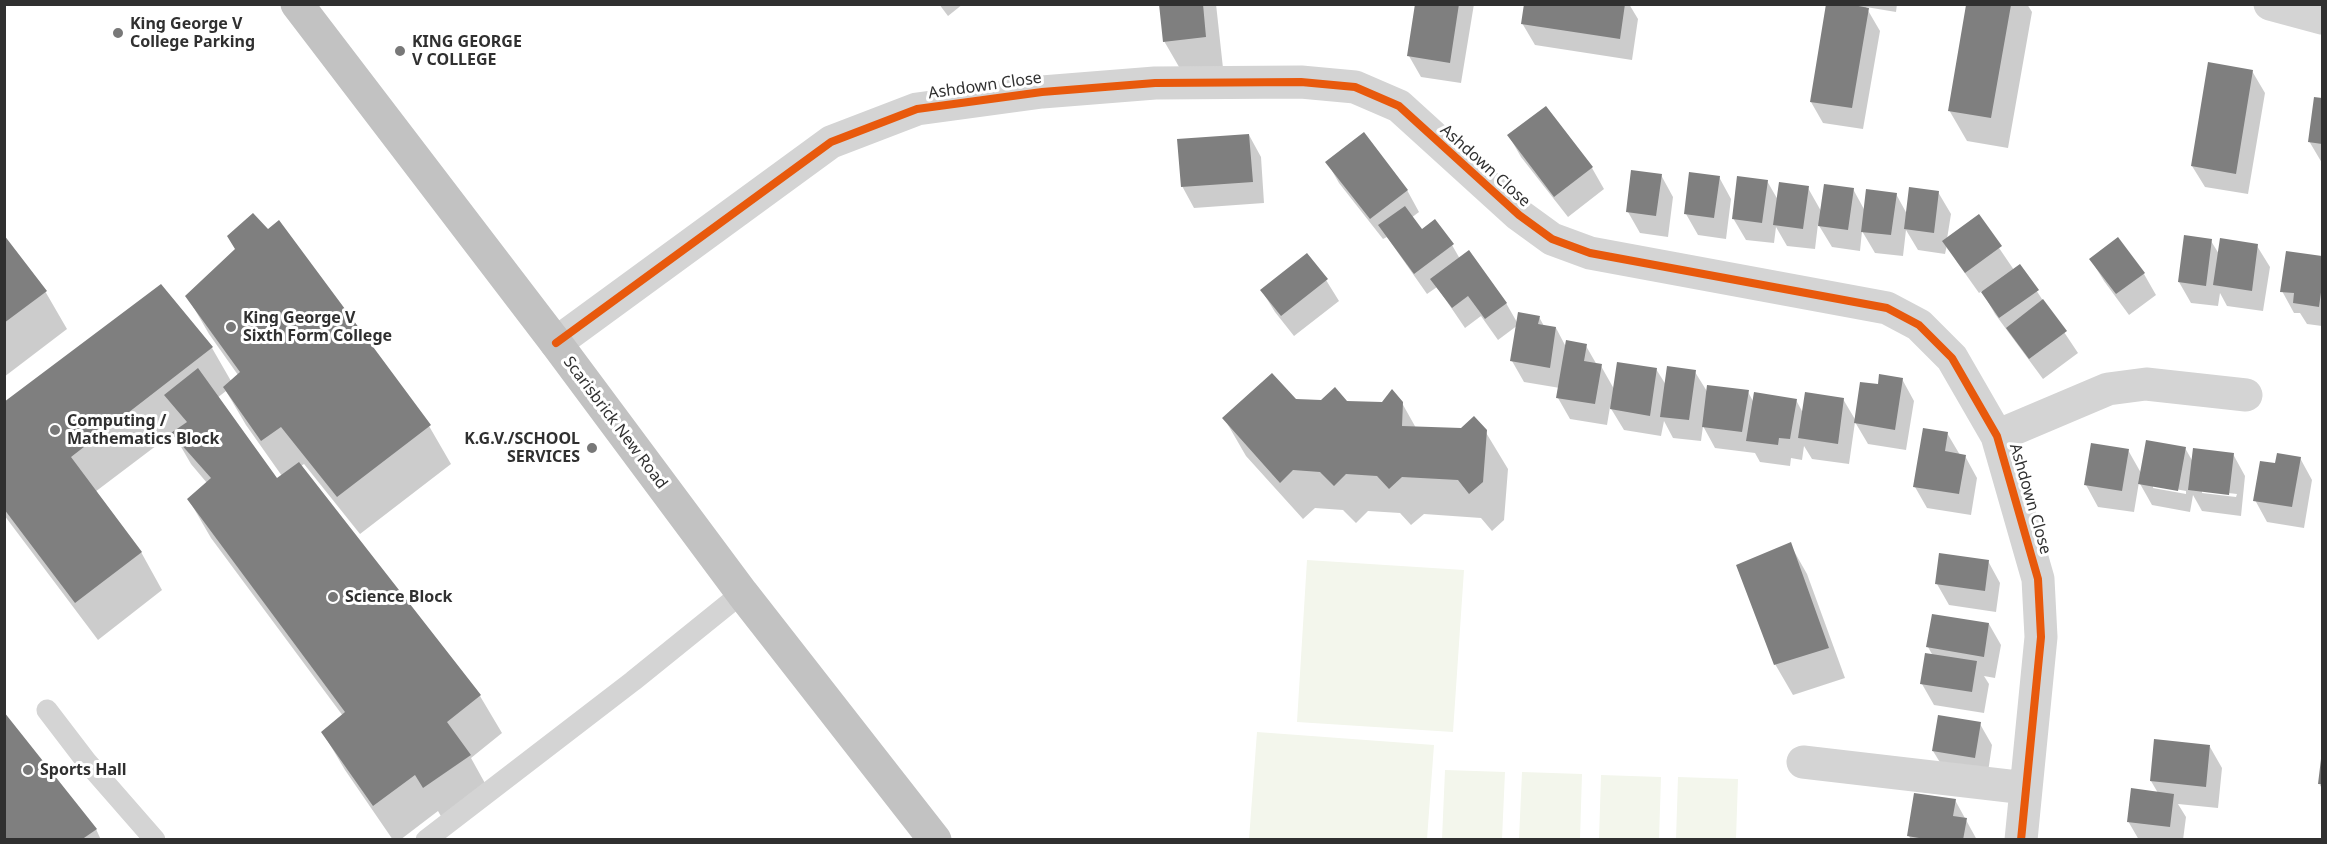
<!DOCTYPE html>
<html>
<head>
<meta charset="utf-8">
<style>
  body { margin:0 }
  #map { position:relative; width:2327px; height:844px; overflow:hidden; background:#fff; font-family:"Noto Sans",sans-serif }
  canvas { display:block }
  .frame { position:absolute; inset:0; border:6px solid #303030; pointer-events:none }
</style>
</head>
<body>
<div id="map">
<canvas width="2327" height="844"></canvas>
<div class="frame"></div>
</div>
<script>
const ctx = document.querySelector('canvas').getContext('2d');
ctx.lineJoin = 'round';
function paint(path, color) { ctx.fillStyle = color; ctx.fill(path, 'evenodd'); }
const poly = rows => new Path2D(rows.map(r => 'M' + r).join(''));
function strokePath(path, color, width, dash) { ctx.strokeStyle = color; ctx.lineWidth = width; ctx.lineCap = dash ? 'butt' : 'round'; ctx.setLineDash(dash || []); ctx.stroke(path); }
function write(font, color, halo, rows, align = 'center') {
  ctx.font = font + ' "Noto Sans",sans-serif'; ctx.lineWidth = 6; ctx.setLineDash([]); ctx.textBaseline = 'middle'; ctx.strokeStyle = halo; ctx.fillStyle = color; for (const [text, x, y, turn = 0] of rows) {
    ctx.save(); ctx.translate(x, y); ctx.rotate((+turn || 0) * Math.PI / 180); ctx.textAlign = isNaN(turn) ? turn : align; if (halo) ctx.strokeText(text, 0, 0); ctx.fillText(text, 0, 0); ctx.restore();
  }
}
paint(poly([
  [1307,560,1464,570,1453,732,1297,722],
  [1257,732,1434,745,1427,839,1249,839],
  [1445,770,1505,772,1502,839,1442,839],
  [1522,772,1582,774,1580,839,1519,839],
  [1601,775,1661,777,1659,839,1599,839],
  [1678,777,1738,779,1736,839,1676,839]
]), '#f3f6ec');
paint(poly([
  [939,4,963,4,948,16],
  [1160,4,1216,4,1223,68,1182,72,1164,41],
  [1417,4,1474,4,1461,83,1421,77,1409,56],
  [1525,4,1629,4,1638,19,1632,60,1535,45,1522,23],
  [1855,4,1897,4,1896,12,1866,7,1880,31,1863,129,1823,123,1811,102,1856,8],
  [1968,4,2027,4,2032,12,2008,148,1967,141,1949,110],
  [2252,71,2265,93,2248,194,2205,187,2192,166],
  [2315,99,2322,100,2322,163,2309,141],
  [1249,135,1261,157,1264,203,1194,208,1182,186],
  [1509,136,1592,168,1604,189,1568,217,1521,157],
  [1327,162,1407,190,1419,212,1411,218,1421,231,1452,245,1460,259,1506,303,1518,324,1539,317,1544,326,1556,328,1566,347,1586,346,1597,365,1601,366,1614,389,1656,369,1666,385,1695,372,1708,393,1748,392,1754,403,1796,400,1803,413,1843,399,1856,421,1879,386,1902,379,1914,401,1906,450,1868,444,1855,422,1849,464,1812,459,1804,446,1802,460,1791,458,1790,466,1760,462,1755,453,1715,448,1703,426,1701,441,1673,438,1664,421,1661,436,1624,430,1610,407,1607,425,1570,419,1558,398,1560,388,1524,382,1512,361,1518,325,1498,340,1481,316,1465,328,1437,287,1427,294,1387,237,1383,239,1339,183],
  [1661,175,1673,197,1668,237,1640,233,1628,212],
  [1719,177,1731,199,1726,239,1698,235,1686,214],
  [1767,181,1778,200,1808,188,1821,211,1853,189,1865,211,1896,194,1907,214,1938,192,1951,214,1947,239,1978,217,2014,270,2020,266,2078,353,2043,379,1995,314,1982,291,1979,293,1957,262,1947,245,1945,254,1918,250,1906,230,1903,256,1875,253,1862,231,1860,251,1832,247,1818,224,1815,249,1787,246,1776,227,1774,243,1746,240,1733,218],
  [4,237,45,291,67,329,4,377],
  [2211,241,2219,254,2257,246,2270,267,2263,311,2227,306,2220,293,2218,306,2191,303,2179,282],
  [2287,252,2322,257,2322,326,2307,324,2300,313,2294,313,2282,291],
  [2091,260,2144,274,2156,295,2129,315,2104,281],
  [1326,280,1339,301,1294,336,1275,312,1262,291],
  [187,296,429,426,451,464,360,534,304,464,301,466,480,696,502,733,471,758,491,794,446,825,438,811,400,840,393,840,345,770,323,733,343,716,211,538,189,500,207,483,191,464,173,433,95,492,141,552,162,590,98,640,4,515,4,404,212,348,231,381,238,375,209,334],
  [226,391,246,425,282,476,276,481,217,398],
  [1295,401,1402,403,1416,428,1485,431,1508,469,1504,520,1492,531,1481,518,1424,514,1411,525,1400,513,1368,511,1356,523,1343,510,1315,508,1303,519,1246,456,1224,418],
  [1947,433,1960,455,1965,456,1977,478,1971,515,1927,508,1915,487],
  [2185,448,2193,462,2233,454,2245,476,2241,516,2202,511,2193,495,2190,512,2152,505,2139,482,2134,512,2098,507,2086,485,2128,450,2141,473],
  [2153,485,2186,491,2186,494,2153,488],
  [2202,490,2237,494,2236,497,2202,493],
  [2300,458,2312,480,2304,528,2267,522,2255,500,2276,465],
  [1790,544,1807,574,1845,678,1793,695,1775,664],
  [1988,561,2000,583,1996,612,1949,605,1937,584],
  [1989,624,2001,645,1995,678,1984,676,1989,684,1984,713,1934,705,1922,684,1933,656,1928,647],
  [1980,724,1992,745,1987,779,1946,772,1933,751],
  [2210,747,2222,768,2218,808,2178,804,2186,817,2183,840,2139,840,2128,821,2158,793,2151,781],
  [2322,761,2322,789,2319,783],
  [1955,800,1977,840,1911,840,1909,836],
  [96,829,101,840,4,840]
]), '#0003');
paint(poly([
  [1159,4,1203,4,1206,37,1163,42],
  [1415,4,1459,4,1450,63,1407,56],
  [1524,4,1625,4,1620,39,1521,24],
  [1826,4,1848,4,1869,8,1852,108,1810,102],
  [1966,5,2011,5,1991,118,1948,111],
  [2208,62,2253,70,2236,174,2191,166],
  [2314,97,2322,98,2322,144,2308,142],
  [1546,106,1593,167,1554,197,1507,135],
  [1364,132,1408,190,1370,219,1325,162],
  [1249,134,1253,182,1181,187,1177,139],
  [1631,170,1662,174,1656,216,1626,212],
  [1689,172,1720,176,1714,218,1684,214],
  [1737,176,1768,180,1762,223,1732,219],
  [1779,182,1809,186,1803,229,1773,225],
  [1824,184,1854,188,1848,230,1818,226],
  [1909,187,1939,191,1934,233,1904,229],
  [1866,189,1897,193,1891,235,1861,232],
  [1405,206,1422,229,1435,219,1454,244,1414,274,1378,225],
  [253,213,268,229,279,220,431,425,337,497,281,427,261,441,223,387,240,372,185,296,235,249,227,236],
  [1979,214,2002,246,1965,273,1942,241],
  [4,235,47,291,4,323],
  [2184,235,2212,239,2206,286,2178,282],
  [2118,237,2145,273,2116,294,2089,259],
  [2220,238,2258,244,2252,291,2213,285],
  [1469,250,1507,303,1485,319,1468,296,1452,308,1430,279],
  [2286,251,2322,256,2322,285,2319,307,2293,303,2294,293,2280,292],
  [1307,253,1328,279,1281,316,1260,290],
  [2020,264,2039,290,1999,318,1981,292],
  [161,284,213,347,71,457,142,552,75,603,4,509,4,402],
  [2043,299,2067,331,2029,359,2006,328],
  [1518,312,1540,316,1538,324,1556,327,1550,368,1510,361],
  [1566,340,1587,344,1584,361,1602,364,1595,404,1556,398],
  [1617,362,1657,368,1650,416,1610,409],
  [1667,366,1696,370,1689,420,1660,417],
  [198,368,277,478,299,462,481,695,447,722,471,755,423,788,415,775,373,806,321,732,345,712,187,499,211,478,171,433,187,422,164,395],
  [1272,373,1296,399,1321,400,1335,387,1347,401,1382,402,1392,389,1403,402,1402,426,1461,428,1474,416,1487,430,1483,482,1469,494,1458,480,1402,477,1389,489,1377,476,1346,474,1334,486,1320,472,1293,470,1280,483,1222,418],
  [1879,374,1903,378,1895,430,1854,423,1860,382,1878,384],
  [1707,385,1749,390,1742,432,1702,427],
  [1754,392,1797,399,1790,439,1779,438,1778,445,1746,441],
  [1805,392,1844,398,1838,444,1798,438],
  [1923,428,1948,432,1945,451,1966,455,1959,494,1913,487],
  [2146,440,2186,447,2178,491,2138,484],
  [2091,443,2129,449,2122,491,2084,485],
  [2193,448,2234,453,2229,495,2188,490],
  [2277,453,2301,457,2292,507,2253,501,2260,461,2275,463],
  [1791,542,1829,648,1774,665,1736,565],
  [1939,553,1989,560,1985,591,1935,584],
  [1932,614,1989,623,1984,657,1926,647],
  [1925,653,1977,661,1972,692,1920,684],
  [4,712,97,829,81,840,4,840],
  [1938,715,1981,722,1975,758,1932,751],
  [2154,739,2210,745,2206,787,2150,781],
  [2321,759,2322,760,2322,784,2318,784],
  [2131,788,2174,794,2170,827,2127,822],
  [1914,793,1956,799,1953,816,1967,818,1963,840,1931,840,1907,836]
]), '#7f7f7f');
strokePath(poly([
  [47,710,86,761,155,840],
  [426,840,633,681,742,593]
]), '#d4d4d4', 21);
strokePath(poly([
  [2270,4,2322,18],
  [556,343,831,142,917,109,1042,92,1155,83,1301,82,1355,87,1399,106,1519,215,1552,239,1590,253,1887,308,1919,325,1952,358,1997,436,2038,579,2041,637,2021,840],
  [1997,436,2108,389,2146,384,2246,395],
  [1803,762,2026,788]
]), '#d4d4d4', 33);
strokePath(poly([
  [297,4,556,343,742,593,935,840]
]), '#c2c2c2', 33);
strokePath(poly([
  [556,343,831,142,917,109,1042,92,1155,83,1301,82,1355,87,1399,106,1519,215,1552,239,1590,253,1887,308,1919,325,1952,358,1997,436,2038,579,2041,637,2021,840]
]), '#e8590c', 8);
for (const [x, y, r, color] of [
  [118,33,6,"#787878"],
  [400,51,6,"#787878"],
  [231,327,6,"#787878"],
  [55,430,6,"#787878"],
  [592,448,6,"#787878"],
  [333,597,6,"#787878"],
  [28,770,6,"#787878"]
]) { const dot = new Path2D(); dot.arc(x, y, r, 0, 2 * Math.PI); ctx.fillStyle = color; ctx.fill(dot); strokePath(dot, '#fff', 2); }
write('bold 16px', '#303030', '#fff', [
  ["King George V",130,24],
  ["College Parking",130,42],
  ["KING GEORGE",412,42],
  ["V COLLEGE",412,60],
  ["King George V",243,318],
  ["Sixth Form College",243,336],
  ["Computing /",67,421],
  ["Mathematics Block",67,439],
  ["K.G.V./SCHOOL",580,439,"right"],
  ["SERVICES",580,457,"right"],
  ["Science Block",345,597],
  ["Sports Hall",40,770]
], 'left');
write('16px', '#303030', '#fff', [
  ["Ashdown Close",985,86,-8],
  ["Ashdown Close",1485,166,42],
  ["Scarisbrick New Road",615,423,53],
  ["Ashdown Close",2030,499,74]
]);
</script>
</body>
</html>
